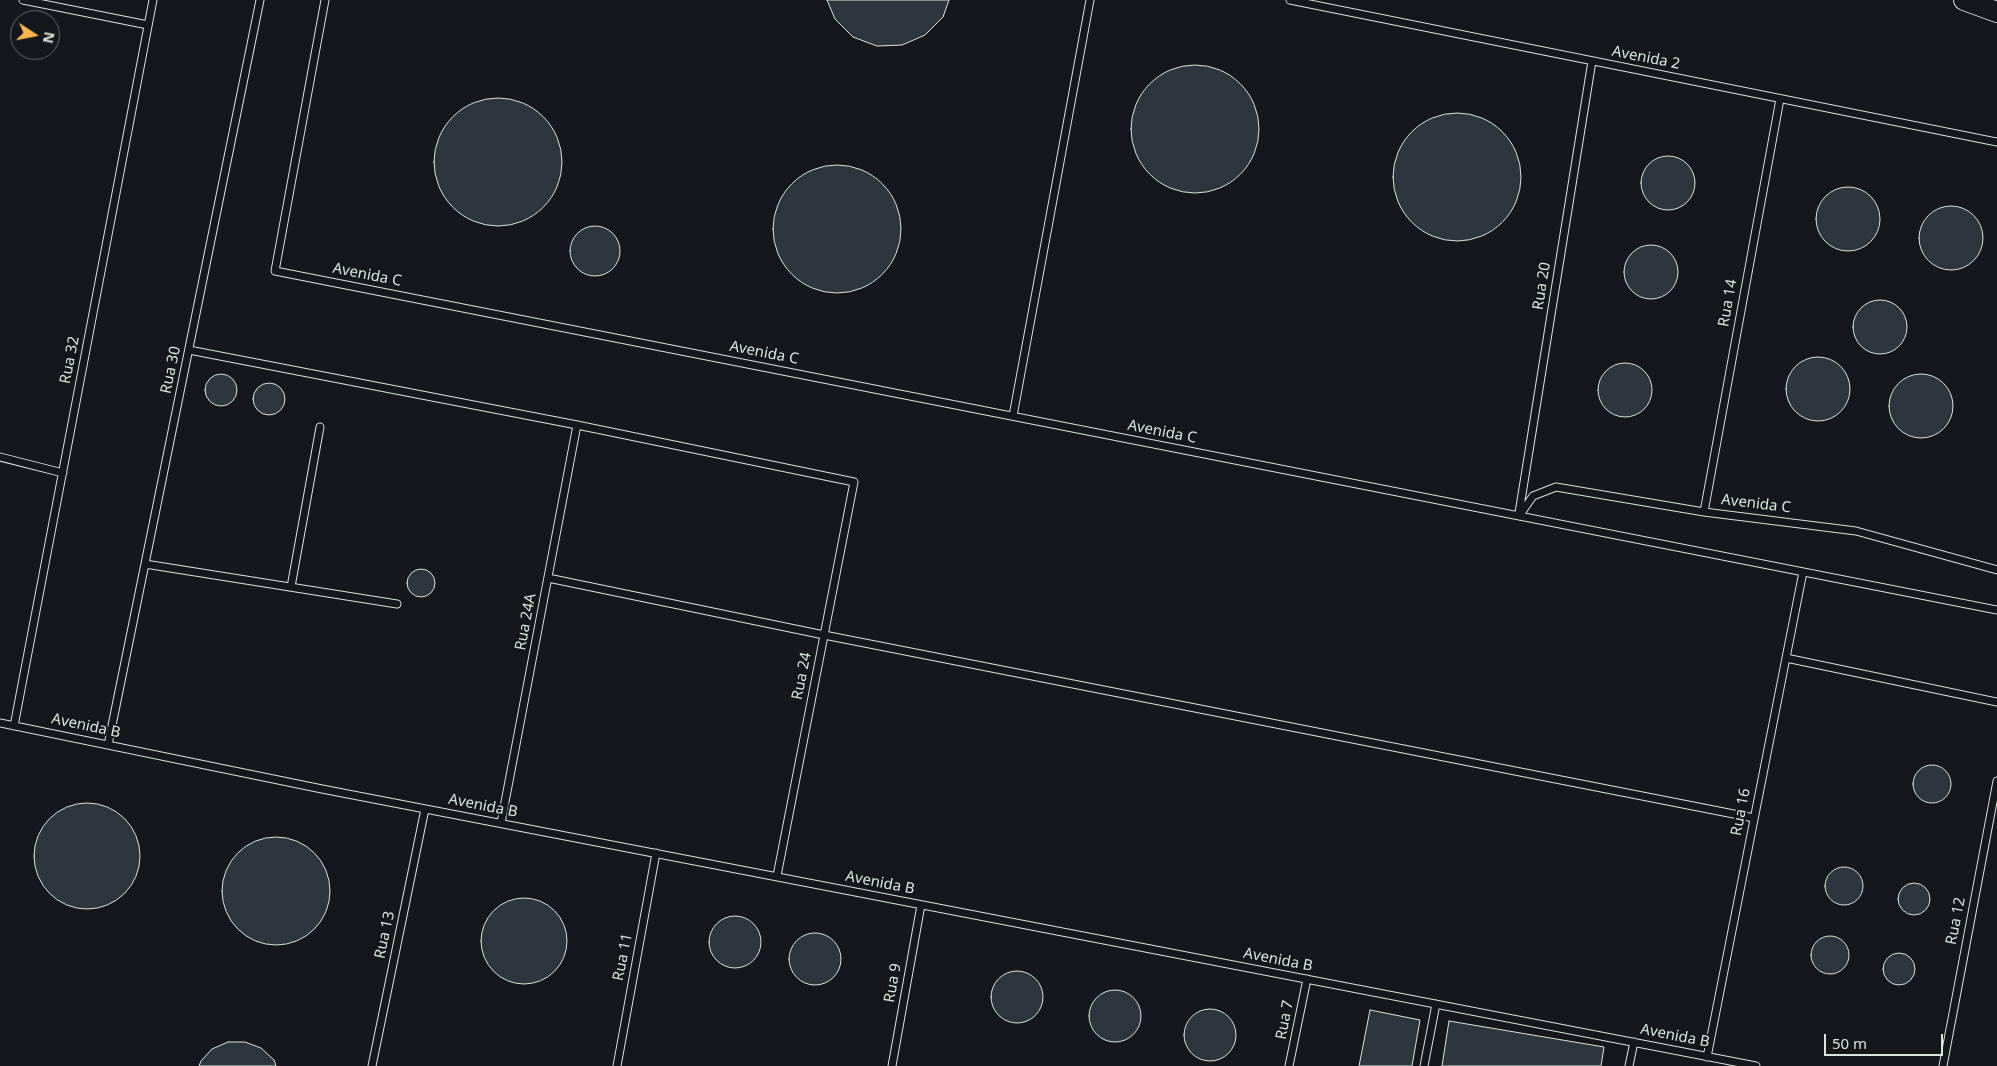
<!DOCTYPE html>
<html>
<head>
<meta charset="utf-8">
<style>
  body { margin:0 }
  #map { position:relative; width:1997px; height:1066px; overflow:hidden; background:#14181c; font-family:"Noto Sans",sans-serif }
  canvas { display:block }
  .north { position:absolute; left:10px; top:10px; width:50px; height:50px; box-sizing:border-box; background:#14181c; border:1px solid #626a69; border-radius:50%; rotate:101deg; font-size:14px; font-weight:700; line-height:20px; text-align:center; color:#d8e6dc }
  .north::after { content:''; display:block; margin:auto; width:18px; height:22px; background:#ffb74d; clip-path:polygon(50% 0,100% 100%,50% 72%,0 100%) }
  .scale { position:absolute; left:1824px; top:1034px; width:119px; height:22px; box-sizing:border-box; border:2px solid #d8e6dc; border-top:0; padding-left:6px; font-size:15px; line-height:18px; white-space:nowrap; color:#d8e6dc; -webkit-text-stroke:4px #14181c; paint-order:stroke }
</style>
</head>
<body>
<div id="map">
<canvas width="1997" height="1066"></canvas>
<div class="north">N</div>
<div class="scale">50 m</div>
</div>
<script>
const ctx = document.querySelector('canvas').getContext('2d');
ctx.lineJoin = 'round';
function paint(path, color) { ctx.fillStyle = color; ctx.fill(path, 'evenodd'); }
const poly = rows => new Path2D(rows.map(r => 'M' + r).join(''));
function strokePath(path, color, width, dash) { ctx.strokeStyle = color; ctx.lineWidth = width; ctx.lineCap = dash ? 'butt' : 'round'; ctx.setLineDash(dash || []); ctx.stroke(path); }
function write(font, color, halo, rows, align = 'center') {
  ctx.font = font + ' "Noto Sans",sans-serif'; ctx.lineWidth = 4; ctx.setLineDash([]); ctx.textBaseline = 'middle'; ctx.strokeStyle = halo; ctx.fillStyle = color; for (const [text, x, y, turn = 0] of rows) {
    ctx.save(); ctx.translate(x, y); ctx.rotate((+turn || 0) * Math.PI / 180); ctx.textAlign = isNaN(turn) ? turn : align; if (halo) ctx.strokeText(text, 0, 0); ctx.fillText(text, 0, 0); ctx.restore();
  }
}
const building = poly([
  [827,0,949,0,943,17,925,35,902,45,877,46,853,37,835,19,827,0],
  '1131 129a64 64 0 1 1 128 0a64 64 0 1 1-128 0Z',
  '434 162a64 64 0 1 1 128 0a64 64 0 1 1-128 0Z',
  '1393 177a64 64 0 1 1 128 0a64 64 0 1 1-128 0Z',
  '1641 183a27 27 0 1 1 54 0a27 27 0 1 1-54 0Z',
  '773 229a64 64 0 1 1 128 0a64 64 0 1 1-128 0Z',
  '1816 219a32 32 0 1 1 64 0a32 32 0 1 1-64 0Z',
  '1919 238a32 32 0 1 1 64 0a32 32 0 1 1-64 0Z',
  '570 251a25 25 0 1 1 50 0a25 25 0 1 1-50 0Z',
  '1624 272a27 27 0 1 1 54 0a27 27 0 1 1-54 0Z',
  '1853 327a27 27 0 1 1 54 0a27 27 0 1 1-54 0Z',
  '1786 389a32 32 0 1 1 64 0a32 32 0 1 1-64 0Z',
  '1598 390a27 27 0 1 1 54 0a27 27 0 1 1-54 0Z',
  '1889 406a32 32 0 1 1 64 0a32 32 0 1 1-64 0Z',
  '205 390a16 16 0 1 1 32 0a16 16 0 1 1-32 0Z',
  '253 399a16 16 0 1 1 32 0a16 16 0 1 1-32 0Z',
  '407 583a14 14 0 1 1 28 0a14 14 0 1 1-28 0Z',
  '1913 784a19 19 0 1 1 38 0a19 19 0 1 1-38 0Z',
  '34 856a53 53 0 1 1 106 0a53 53 0 1 1-106 0Z',
  '222 891a54 54 0 1 1 108 0a54 54 0 1 1-108 0Z',
  '1825 886a19 19 0 1 1 38 0a19 19 0 1 1-38 0Z',
  '1898 899a16 16 0 1 1 32 0a16 16 0 1 1-32 0Z',
  '481 941a43 43 0 1 1 86 0a43 43 0 1 1-86 0Z',
  '709 942a26 26 0 1 1 52 0a26 26 0 1 1-52 0Z',
  '789 959a26 26 0 1 1 52 0a26 26 0 1 1-52 0Z',
  '1811 955a19 19 0 1 1 38 0a19 19 0 1 1-38 0Z',
  '1883 969a16 16 0 1 1 32 0a16 16 0 1 1-32 0Z',
  '991 997a26 26 0 1 1 52 0a26 26 0 1 1-52 0Z',
  '1089 1016a26 26 0 1 1 52 0a26 26 0 1 1-52 0Z',
  '1184 1035a26 26 0 1 1 52 0a26 26 0 1 1-52 0Z',
  [1370,1010,1420,1020,1412,1066,1359,1066,1370,1010],
  [1449,1021,1604,1047,1601,1066,1442,1066,1449,1021],
  [228,1042,245,1042,261,1048,274,1060,276,1066,199,1066,201,1061,212,1049,228,1042]
]);
paint(building, '#2c363c');
strokePath(building, '#d8e6dc', 1);
const lane = poly([
  [23,0,148,25],
  [325,0,275,271,1997,610],
  [1290,0,1997,142],
  [189,350,577,425,854,482,777,876],
  [1013,416,1090,0],
  [0,457,63,473],
  [1704,512,1780,99],
  [1519,513,1592,61],
  [1519,516,1533,496,1556,487,1704,512,1856,531,1997,570],
  [145,564,397,604],
  [548,578,824,635,1754,818],
  [291,587,320,427],
  [1786,658,1997,702],
  [0,723,322,789,1756,1066],
  [14,726,153,0],
  [108,745,260,0],
  [501,823,577,425],
  [1707,1057,1803,572],
  [372,1066,425,809],
  [617,1066,656,853],
  [892,1066,921,905],
  [1289,1066,1307,979],
  [1424,1066,1436,1004],
  [1629,1066,1634,1042],
  [1943,1066,1997,781]
]);
const secondary = poly([
  [1964,0,1997,12]
]);
strokePath(lane, '#d8e6dc', 9);
strokePath(secondary, '#d8e6dc', 22);
strokePath(lane, '#14181c', 7);
strokePath(secondary, '#14181c', 20);
write('15px', '#d8e6dc', '#14181c', [
  ["Avenida 2",1646,58,11],
  ["Avenida C",367,275,11],
  ["Rua 20",1542,286,-81],
  ["Rua 14",1728,303,-80],
  ["Avenida C",764,353,11],
  ["Rua 32",70,360,-79],
  ["Rua 30",171,370,-78],
  ["Avenida C",1162,432,11],
  ["Avenida C",1756,504,7],
  ["Rua 24A",526,622,-79],
  ["Rua 24",802,676,-79],
  ["Avenida B",86,726,12],
  ["Avenida B",483,806,11],
  ["Rua 16",1741,812,-79],
  ["Avenida B",880,883,11],
  ["Rua 12",1956,921,-79],
  ["Rua 13",385,935,-78],
  ["Rua 11",623,957,-79],
  ["Avenida B",1278,960,11],
  ["Rua 9",893,983,-80],
  ["Rua 7",1285,1020,-79],
  ["Avenida B",1675,1036,11]
]);
</script>
</body>
</html>
